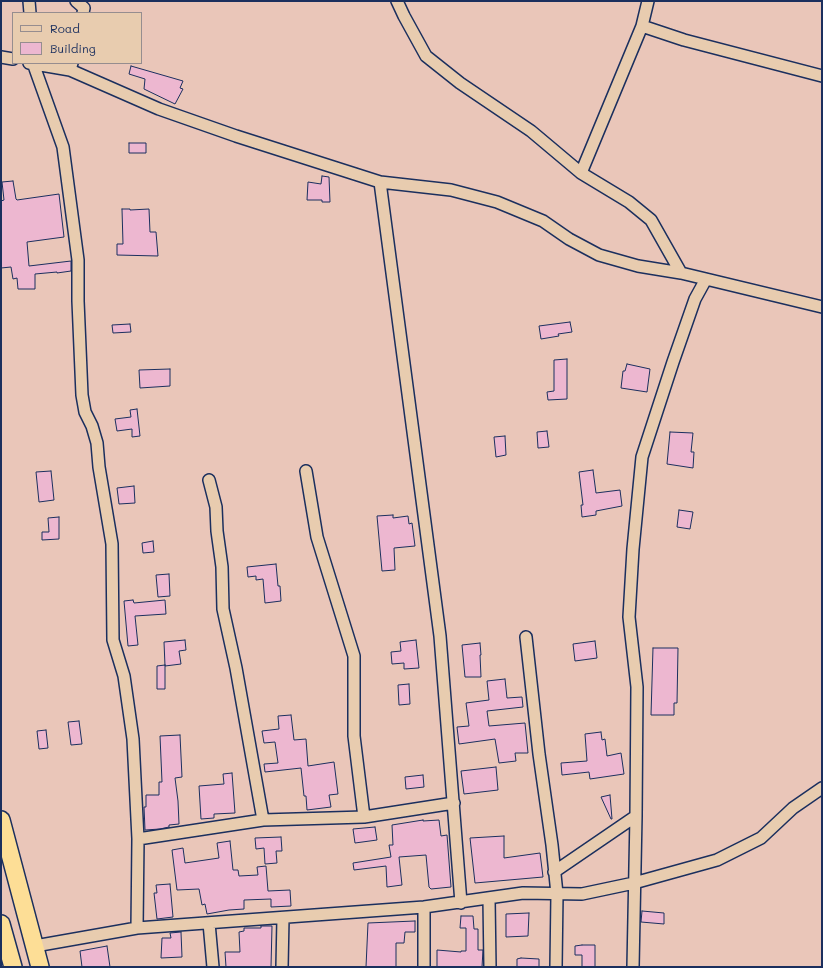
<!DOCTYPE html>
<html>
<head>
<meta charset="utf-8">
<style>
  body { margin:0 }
  #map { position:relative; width:823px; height:968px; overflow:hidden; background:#eac6b9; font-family:Mali,sans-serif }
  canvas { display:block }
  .frame { position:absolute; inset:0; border:2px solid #1b2f5e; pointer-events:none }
  .legend { position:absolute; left:12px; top:12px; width:130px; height:52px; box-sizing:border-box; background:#e8ccaf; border:1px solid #968d8f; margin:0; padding:5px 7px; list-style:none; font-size:12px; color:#1b2f5e }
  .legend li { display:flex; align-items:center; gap:8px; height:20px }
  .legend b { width:20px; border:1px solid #968d8f }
</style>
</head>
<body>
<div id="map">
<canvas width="823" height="968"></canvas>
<div class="frame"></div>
<ul class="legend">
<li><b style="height:5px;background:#e8ccaf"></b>Road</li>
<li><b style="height:11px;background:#edb7d0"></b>Building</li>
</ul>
</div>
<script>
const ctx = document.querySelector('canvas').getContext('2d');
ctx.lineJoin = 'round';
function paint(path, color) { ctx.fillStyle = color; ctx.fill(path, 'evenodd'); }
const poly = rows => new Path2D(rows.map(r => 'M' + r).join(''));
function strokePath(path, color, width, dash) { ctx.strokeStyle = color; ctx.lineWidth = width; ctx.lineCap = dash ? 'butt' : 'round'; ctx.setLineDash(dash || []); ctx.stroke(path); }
const building = poly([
  [131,66,183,81,180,88,183,89,175,104,144,89,145,79,129,74,131,66],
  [129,143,146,143,146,153,129,153,129,143],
  [322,176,329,177,330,202,322,202,322,200,307,200,308,182,321,184,322,176],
  [13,181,16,199,17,200,59,194,64,237,27,242,29,266,71,261,71,271,57,273,57,272,35,274,35,289,18,289,17,278,13,279,11,267,1,268,1,201,4,200,2,182,13,181],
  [122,209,130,209,130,210,149,209,150,232,156,232,158,256,117,255,117,244,123,244,122,209],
  [570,322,572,332,558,334,559,336,541,339,539,326,570,322],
  [130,324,131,332,113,333,112,325,130,324],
  [567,359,567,399,548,400,547,392,554,391,554,360,567,359],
  [627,364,650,369,647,392,621,388,623,371,625,371,627,364],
  [170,369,170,386,140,388,139,370,170,369],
  [137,409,140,436,132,437,132,429,117,431,115,419,131,417,130,410,137,409],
  [547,431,549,447,538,448,537,432,547,431],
  [670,432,693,433,691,452,694,452,693,468,667,464,670,432],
  [505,436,506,455,496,457,494,437,505,436],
  [593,470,596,493,620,490,622,506,596,511,596,515,582,517,581,505,583,505,579,472,593,470],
  [51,471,54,500,39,502,36,472,51,471],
  [134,486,135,503,119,504,117,488,134,486],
  [679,510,693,512,690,529,677,527,679,510],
  [393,515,393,518,408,516,409,524,412,523,415,546,394,548,395,570,382,571,377,516,393,515],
  [59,517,59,539,42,540,42,532,49,532,48,518,59,517],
  [153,541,154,552,143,553,142,543,153,541],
  [276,564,278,586,280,586,281,601,265,603,263,579,256,580,256,576,248,577,247,567,276,564],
  [169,574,170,596,158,597,156,575,169,574],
  [133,600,134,603,165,600,166,614,135,616,138,645,128,646,124,601,133,600],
  [185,640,186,650,179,651,181,664,165,666,164,642,185,640],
  [416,640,419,668,404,669,404,663,392,664,391,652,401,651,400,642,416,640],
  [595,641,597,658,575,661,573,644,595,641],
  [480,643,481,655,480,655,481,677,465,677,462,645,480,643],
  [653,648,678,648,677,703,674,703,674,715,651,715,653,648],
  [165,665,165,689,157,689,157,666,165,665],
  [505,679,507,698,522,697,523,707,487,711,489,726,525,723,528,753,515,753,516,761,499,763,495,739,459,744,457,727,469,726,466,703,489,700,487,681,505,679],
  [409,684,410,704,399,705,398,685,409,684],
  [291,715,294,740,306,739,308,766,334,762,338,794,329,795,331,807,307,810,306,796,304,796,301,768,265,772,264,764,278,763,275,742,264,743,262,731,279,729,278,716,291,715],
  [79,721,82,744,71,745,68,722,79,721],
  [46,730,48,748,39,749,37,731,46,730],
  [601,732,602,740,605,739,607,756,621,753,624,774,590,779,589,772,562,775,561,763,587,761,585,734,601,732],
  [180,735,182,777,175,778,178,801,179,824,169,825,169,827,160,829,145,830,144,807,146,807,146,795,159,795,159,782,162,782,160,736,180,735],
  [496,767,498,790,464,794,461,771,496,767],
  [232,773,235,813,214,814,214,818,201,819,199,786,224,784,223,774,232,773],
  [423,775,424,787,406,789,405,777,423,775],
  [610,795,612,819,611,819,601,797,610,795],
  [423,820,423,821,439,820,441,836,447,835,451,887,431,889,429,887,426,855,399,857,402,885,387,887,386,866,354,870,353,863,391,857,389,845,393,845,392,825,423,820],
  [375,827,377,840,355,843,353,829,375,827],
  [504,836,504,858,540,853,543,877,475,883,470,838,504,836],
  [281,837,282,851,276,851,277,863,265,864,264,848,256,849,255,838,281,837],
  [230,841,233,870,238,870,239,876,258,875,257,867,266,866,268,891,290,890,291,906,271,907,271,899,244,900,244,909,229,910,207,914,205,904,202,905,199,889,177,890,172,850,183,848,185,863,219,858,217,843,230,841],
  [170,884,173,917,157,919,154,893,157,893,156,885,170,884],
  [642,911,664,913,664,924,641,922,642,911],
  [529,913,528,936,506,937,506,914,529,913],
  [461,916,473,916,474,929,478,929,478,950,483,950,482,967,437,967,437,950,461,952,461,951,466,951,466,928,460,928,461,916],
  [415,921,415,932,405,932,404,943,396,943,396,967,366,967,368,923,415,921],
  [261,926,272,926,271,967,226,967,225,952,240,952,239,932,244,931,244,928,261,928,261,926],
  [181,932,182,957,161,958,162,938,171,938,170,933,181,932],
  [582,945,595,945,595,967,582,967,582,955,575,955,575,946,582,945],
  [107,946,110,967,82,967,80,951,107,946],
  [521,958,539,959,539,967,517,967,517,959,521,958]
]);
paint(building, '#edb7d0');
strokePath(building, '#1b2f5e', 1);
const minor = poly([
  [29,1,30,13],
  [76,1,84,8,83,13],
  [397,1,404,16,426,56,460,83,531,131,581,173,629,202,651,220,681,273],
  [642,26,684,40,822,76],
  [1,57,13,59],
  [29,63,70,70],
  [33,63,63,147,78,260,78,301,82,395,85,412,92,426,97,443,99,467,112,544,113,640,124,676,133,739,138,839,137,928],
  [72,63,70,70,159,109,236,136,380,182,451,190,497,202,543,221,569,239,599,255,638,266,681,273,822,307],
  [581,173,642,26,648,1],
  [380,182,440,636,461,903],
  [306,471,317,537,354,656,354,736,364,817],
  [209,480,216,507,217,531,222,567,223,609,236,668,263,820],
  [526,637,539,754,552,845,557,894,556,967],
  [138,839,263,820,364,817,454,803],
  [554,872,636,816],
  [489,899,490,967],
  [209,923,213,967],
  [35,946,137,928,424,907,523,893,582,894,634,883,717,860,761,838,793,808,822,788],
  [282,967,283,918],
  [424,967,424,907],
  [633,967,636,816,637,687,629,617,633,549,642,457,673,362,695,299,706,279]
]);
const highway = poly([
  [1,820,40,967],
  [1,924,13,967]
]);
strokePath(minor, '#1b2f5e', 14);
strokePath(highway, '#1b2f5e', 20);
strokePath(minor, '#e8ccaf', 11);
strokePath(highway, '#fdde96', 17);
</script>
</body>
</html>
